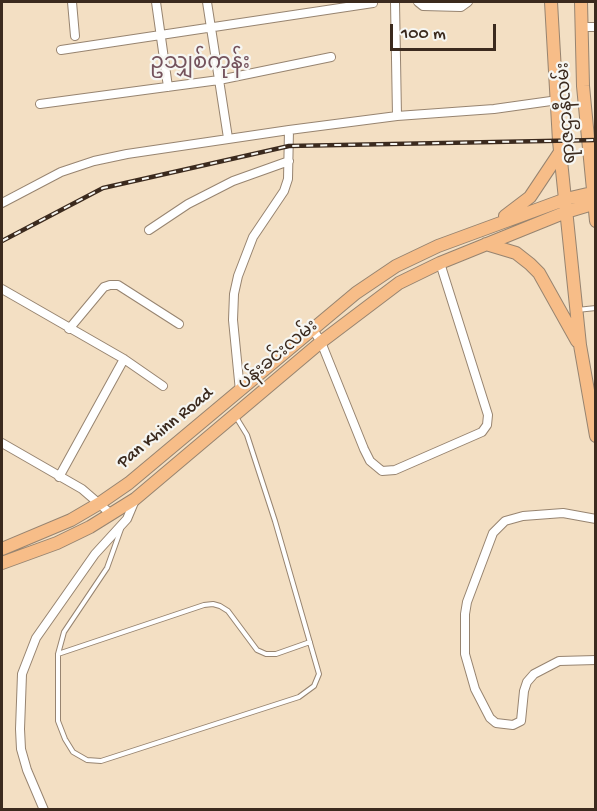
<!DOCTYPE html>
<html>
<head>
<meta charset="utf-8">
<style>
  body { margin:0 }
  #map { position:relative; width:597px; height:811px; overflow:hidden; background:#f3dfc3; font-family:"Gochi Hand",sans-serif }
  canvas { display:block }
  .frame { position:absolute; inset:0; border:3px solid #3b2a1e; pointer-events:none }
  .scale { position:absolute; left:390px; top:24px; width:106px; height:27px; box-sizing:border-box; border:3px solid #3b2a1e; border-top:0; padding-left:8px; font-size:18px; line-height:21px; white-space:nowrap; color:#3b2a1e; -webkit-text-stroke:4px #f6f6f2; paint-order:stroke }
</style>
</head>
<body>
<div id="map">
<canvas width="597" height="811"></canvas>
<div class="frame"></div>
<div class="scale">100 m</div>
</div>
<script>
const ctx = document.querySelector('canvas').getContext('2d');
ctx.lineJoin = 'round';
const poly = rows => new Path2D(rows.map(r => 'M' + r).join(''));
function strokePath(path, color, width, dash) { ctx.strokeStyle = color; ctx.lineWidth = width; ctx.lineCap = dash ? 'butt' : 'round'; ctx.setLineDash(dash || []); ctx.stroke(path); }
function write(font, color, halo, rows, align = 'center') {
  ctx.font = font + ' "Gochi Hand","Noto Sans Myanmar",sans-serif'; ctx.lineWidth = 4.5; ctx.setLineDash([]); ctx.textBaseline = 'middle'; ctx.strokeStyle = halo; ctx.fillStyle = color; for (const [text, x, y, turn = 0] of rows) {
    ctx.save(); ctx.translate(x, y); ctx.rotate((+turn || 0) * Math.PI / 180); ctx.textAlign = isNaN(turn) ? turn : align; if (halo) ctx.strokeText(text, 0, 0); ctx.fillText(text, 0, 0); ctx.restore();
  }
}
const lane = poly([
  [577,310,596,308],
  [121,529,107,568,64,632,58,654,58,721,65,739,73,752,87,760,101,761,299,697,314,686,319,674,275,521,247,435,236,417],
  [58,654,204,605,213,604,220,606,228,611,257,650,266,654,276,654,310,642]
]);
const street = poly([
  [72,2,75,36],
  [156,2,168,87],
  [207,2,228,138],
  [395,2,397,116],
  [418,2,423,6,461,7,468,2],
  [581,27,596,27],
  [61,50,373,3],
  [40,104,219,80,331,57],
  [2,203,61,172,94,161,127,154,289,130,397,116,494,109,558,100],
  [149,230,188,204,233,181,289,161],
  [2,289,124,359,163,386],
  [312,328,321,342,364,449,370,461,382,471,395,470,482,432,487,425,488,415,440,263],
  [69,329,104,287,110,285,118,285,179,324],
  [240,391,233,320,234,294,238,276,253,237,284,191,288,179,289,130],
  [2,443,82,489,111,514],
  [59,477,124,359],
  [596,519,563,513,523,516,505,521,493,533,467,602,465,614,465,654,475,689,490,718,496,723,513,725,521,721,524,691,527,682,534,674,559,661,596,660],
  [44,810,27,770,21,749,20,729,22,674,36,638,95,554,127,519,135,500]
]);
const primary = poly([
  [551,2,559,141,580,345,596,436],
  [581,2,583,86,596,221],
  [505,216,530,197,560,152],
  [486,244,516,253,530,264,539,273,577,341],
  [2,549,71,520,100,503,129,483,356,293,396,266,438,246,566,199,596,192],
  [2,563,57,543,90,527,135,499,321,342,399,283,440,263,566,212,596,203]
]);
strokePath(lane, '#978470', 6);
strokePath(street, '#978470', 10);
strokePath(primary, '#978470', 14);
strokePath(lane, '#fff', 4);
strokePath(street, '#fff', 8);
strokePath(primary, '#f7bd88', 12);
const rail = poly([
  [2,241,103,188,289,146,596,140]
]);
strokePath(rail, '#3b2a1e', 4.5);
strokePath(rail, '#f6f6f2', 2, [7]);
write('18px', '#3b2a1e', '#f6f6f2', [
  ["ရာဇဌာနီလမ်း",568,113,-94],
  ["ပန်းခင်းလမ်း",279,356,-40],
  ["Pan Khinn Road",166,429,-39]
]);
write('21px', '#74525c', '#f6f6f2', [
  ["ဥသျှစ်ကုန်း",200,65]
]);
</script>
</body>
</html>
